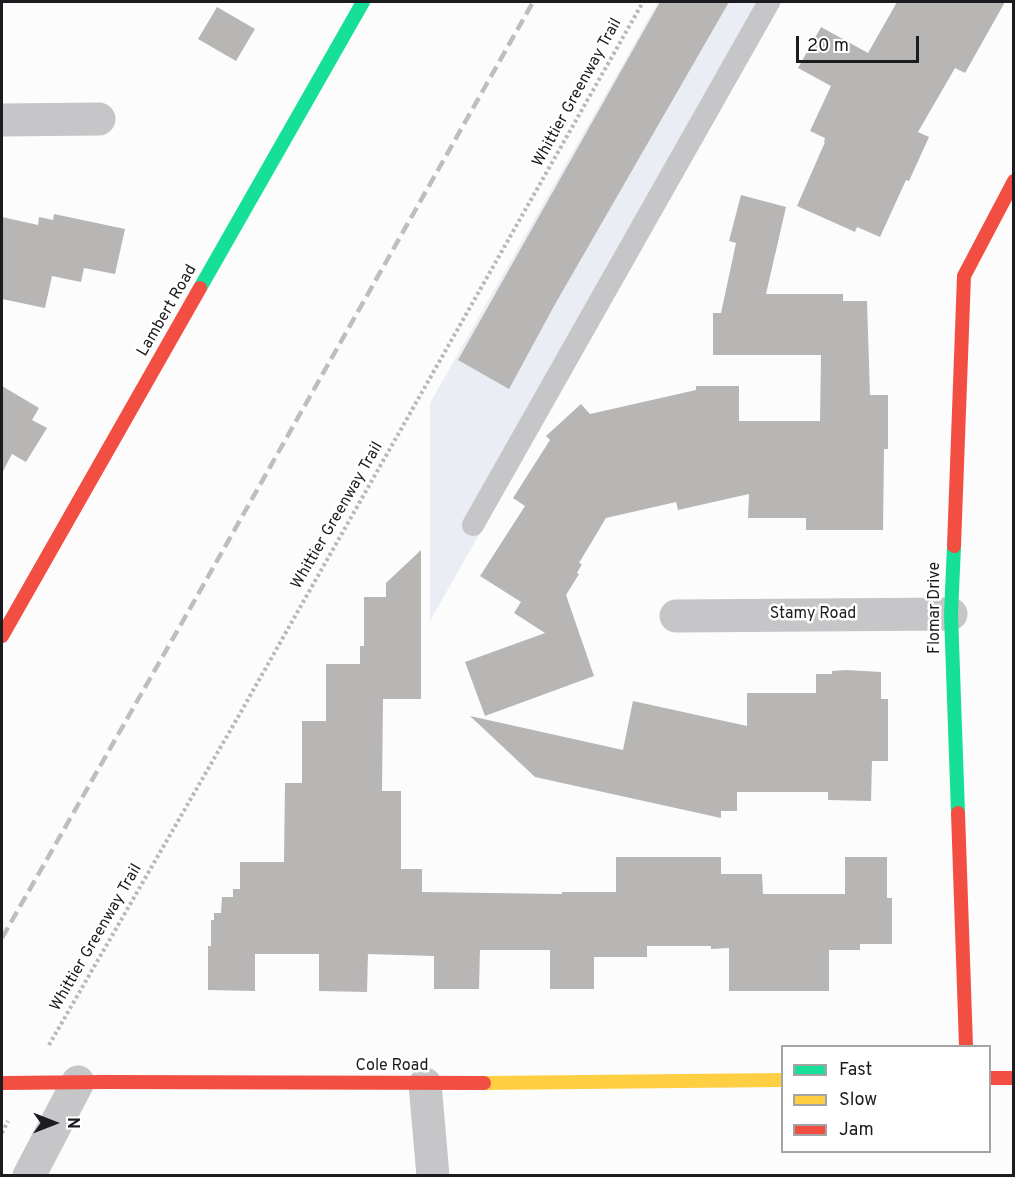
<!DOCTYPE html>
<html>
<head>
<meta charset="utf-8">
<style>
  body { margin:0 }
  #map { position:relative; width:1015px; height:1177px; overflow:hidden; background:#fcfcfd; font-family:Overpass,sans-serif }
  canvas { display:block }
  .frame { position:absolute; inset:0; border:3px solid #1a1c20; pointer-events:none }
  .legend { position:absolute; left:781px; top:1045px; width:210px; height:108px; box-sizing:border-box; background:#fff; border:2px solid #a3a4a6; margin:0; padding:8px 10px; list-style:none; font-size:18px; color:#1a1c20 }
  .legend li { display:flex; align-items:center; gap:12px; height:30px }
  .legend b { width:30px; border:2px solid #a3a4a6 }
  .north { position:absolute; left:24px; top:1093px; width:60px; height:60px; -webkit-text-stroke:4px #fff; paint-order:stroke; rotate:90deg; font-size:16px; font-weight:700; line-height:24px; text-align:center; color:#1a1c20 }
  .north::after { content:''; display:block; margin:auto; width:21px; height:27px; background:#1a1c20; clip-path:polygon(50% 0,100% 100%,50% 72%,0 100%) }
  .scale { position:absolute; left:796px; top:36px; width:123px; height:27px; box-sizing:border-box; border:3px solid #1a1c20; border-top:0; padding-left:8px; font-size:18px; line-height:21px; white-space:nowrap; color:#1a1c20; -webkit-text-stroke:4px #fff; paint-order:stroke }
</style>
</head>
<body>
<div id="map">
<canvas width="1015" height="1177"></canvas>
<div class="frame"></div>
<ul class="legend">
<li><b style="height:8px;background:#16e098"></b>Fast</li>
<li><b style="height:8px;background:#ffcf43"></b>Slow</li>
<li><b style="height:8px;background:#f24e42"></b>Jam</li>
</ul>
<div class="north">N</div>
<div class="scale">20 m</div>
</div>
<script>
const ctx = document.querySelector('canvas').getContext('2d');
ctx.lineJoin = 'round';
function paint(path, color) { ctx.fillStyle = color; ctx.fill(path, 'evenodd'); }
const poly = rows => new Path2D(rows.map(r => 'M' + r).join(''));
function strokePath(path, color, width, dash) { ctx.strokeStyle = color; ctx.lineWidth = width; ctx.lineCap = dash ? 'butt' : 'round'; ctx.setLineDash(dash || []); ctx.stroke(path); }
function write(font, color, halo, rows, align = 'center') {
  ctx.font = font + ' Overpass,sans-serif'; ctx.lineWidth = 5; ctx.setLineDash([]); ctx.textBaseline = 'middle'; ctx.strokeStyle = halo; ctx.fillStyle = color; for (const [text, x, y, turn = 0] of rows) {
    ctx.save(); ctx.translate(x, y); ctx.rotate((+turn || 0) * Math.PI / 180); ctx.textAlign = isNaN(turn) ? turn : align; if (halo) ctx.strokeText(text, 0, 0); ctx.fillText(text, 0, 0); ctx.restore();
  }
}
paint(poly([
  [658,2,782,2,430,621,430,403]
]), '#eaedf3');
paint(poly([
  [660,2,729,2,554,306,509,389,458,360],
  [897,2,1005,2,965,73,955,68,918,132,929,137,909,181,906,180,880,237,857,227,855,232,797,206,825,142,824,142,825,138,810,131,831,86,798,68,821,27,868,53],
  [217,7,255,29,236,61,198,39],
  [741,195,786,207,766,294,843,294,843,301,867,301,870,395,888,395,888,449,884,449,883,530,806,530,806,518,748,518,749,494,678,510,676,502,606,518,579,563,582,564,577,573,579,574,566,595,594,676,485,716,465,662,545,633,514,613,521,602,480,576,525,506,513,498,550,440,546,436,581,404,590,414,696,390,696,386,739,386,739,421,820,421,821,355,713,355,713,313,721,313,736,243,729,241],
  [54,214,125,229,115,274,84,268,81,282,52,276,45,308,2,299,2,217,38,225,39,217,53,220],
  [2,386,39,408,32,420,47,428,26,462,12,454,2,473],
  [421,550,421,699,383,699,382,791,401,791,401,869,422,869,422,892,562,894,562,892,616,892,616,857,721,857,721,874,762,874,763,894,845,894,845,857,887,857,887,898,892,898,892,944,860,944,860,950,829,950,829,991,729,991,729,948,711,949,711,946,647,946,647,957,594,957,594,989,550,989,550,950,480,950,479,989,434,989,434,956,368,954,367,992,319,991,319,954,255,954,255,991,208,990,208,946,211,946,211,920,214,920,214,913,221,913,222,897,233,897,233,889,240,889,240,862,284,862,285,783,302,783,302,721,326,721,326,664,360,664,360,646,364,646,364,597,386,597,386,583],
  [846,670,881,672,881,699,888,699,888,761,872,761,871,801,828,800,828,792,737,792,737,811,721,811,721,818,535,777,470,716,623,750,633,701,747,726,747,693,816,693,816,674,832,674,832,671]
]), '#b8b6b5');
strokePath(poly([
  [49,1045,238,717,643,2],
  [2,1133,8,1121]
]), '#b8b8b9', 4, [3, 3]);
strokePath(poly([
  [473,525,769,2]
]), '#c6c6c8', 22);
strokePath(poly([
  [2,120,99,119],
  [676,616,951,614],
  [425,1084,433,1176],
  [29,1176,78,1082]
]), '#c6c6c8', 33);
strokePath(poly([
  [200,288,363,2],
  [954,546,951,614,958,813]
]), '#16e098', 14);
strokePath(poly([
  [484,1083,782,1080]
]), '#ffcf43', 14);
strokePath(poly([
  [954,546,964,276,1014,181],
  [2,636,200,288],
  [958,813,966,1046],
  [990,1078,1014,1078],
  [2,1083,105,1082,484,1083]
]), '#f24e42', 14);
strokePath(poly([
  [2,938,192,605,533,2]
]), '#bdbebf', 4.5, [12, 6]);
write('16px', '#1a1c20', '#fff', [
  ["Whittier Greenway Trail",578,93,-61],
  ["Lambert Road",168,311,-60],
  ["Whittier Greenway Trail",338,516,-60],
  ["Flomar Drive",936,608,-90],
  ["Stamy Road",813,615],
  ["Whittier Greenway Trail",97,938,-60],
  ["Cole Road",392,1067]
]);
</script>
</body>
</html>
